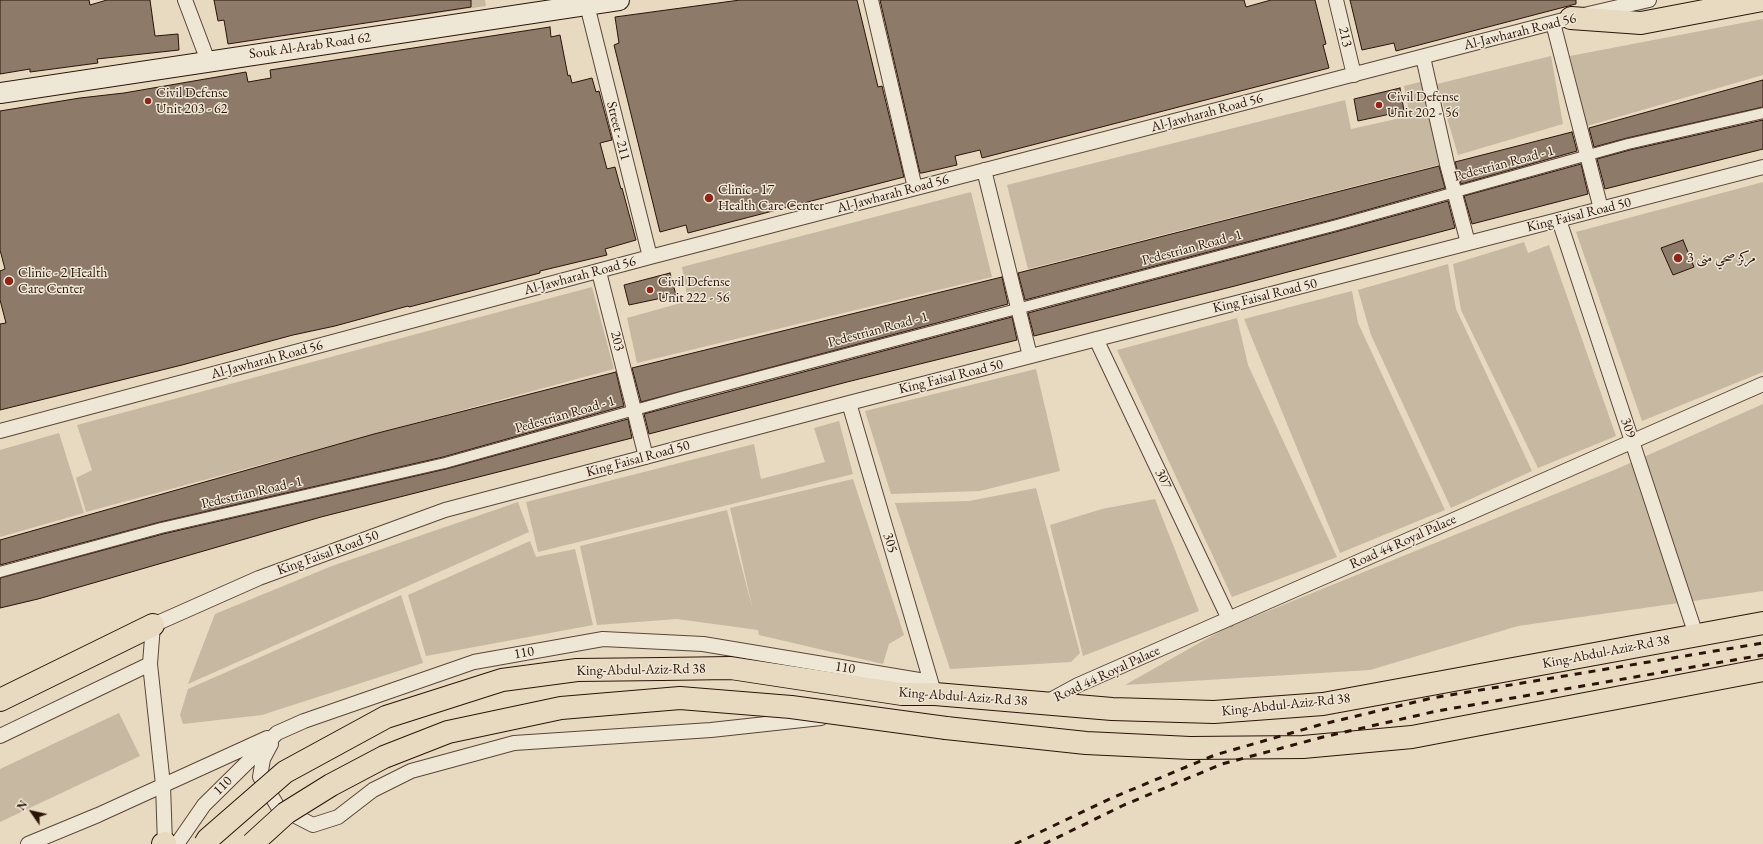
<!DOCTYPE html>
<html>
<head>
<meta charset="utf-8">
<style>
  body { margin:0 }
  #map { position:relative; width:1763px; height:844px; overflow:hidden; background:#e7dac0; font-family:"EB Garamond",serif }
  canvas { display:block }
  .north { position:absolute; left:12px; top:792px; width:40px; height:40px; -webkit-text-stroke:3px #efe7d6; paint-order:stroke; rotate:304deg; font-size:11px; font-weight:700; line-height:16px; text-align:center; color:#2c1309 }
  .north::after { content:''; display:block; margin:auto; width:14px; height:18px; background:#2c1309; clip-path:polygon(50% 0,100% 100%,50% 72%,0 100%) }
</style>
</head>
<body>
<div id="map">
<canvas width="1763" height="844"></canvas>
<div class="north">N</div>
</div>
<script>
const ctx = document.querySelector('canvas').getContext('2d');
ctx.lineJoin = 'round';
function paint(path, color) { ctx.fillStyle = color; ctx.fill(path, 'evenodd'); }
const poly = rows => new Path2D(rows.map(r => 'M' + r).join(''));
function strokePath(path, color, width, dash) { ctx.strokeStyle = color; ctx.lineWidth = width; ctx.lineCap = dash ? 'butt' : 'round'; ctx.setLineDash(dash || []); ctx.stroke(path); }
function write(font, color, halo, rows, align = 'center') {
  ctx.font = font + ' "EB Garamond",Amiri,serif'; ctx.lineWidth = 3; ctx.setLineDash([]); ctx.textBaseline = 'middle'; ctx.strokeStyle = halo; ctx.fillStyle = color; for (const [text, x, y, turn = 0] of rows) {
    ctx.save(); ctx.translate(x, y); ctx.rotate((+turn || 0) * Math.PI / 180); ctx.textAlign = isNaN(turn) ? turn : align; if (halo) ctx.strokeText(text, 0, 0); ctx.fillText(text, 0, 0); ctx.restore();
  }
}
paint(poly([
  [409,0,485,0,486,6,411,17],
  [1763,19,1763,75,1587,126,1570,56],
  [1551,56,1563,124,1458,155,1437,84],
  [1424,81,1442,164,1028,269,1007,185,1345,100,1351,129,1410,116,1404,86],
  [1763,182,1763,372,1642,421,1576,232],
  [971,192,992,277,637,363,627,318,688,301,682,267],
  [1524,242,1528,253,1549,245,1616,436,1538,468,1461,310,1453,264],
  [1448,264,1456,309,1532,471,1451,508,1371,335,1358,290],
  [592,287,614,369,86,512,76,478,92,470,77,425],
  [1352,291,1358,323,1445,510,1340,553,1244,319],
  [1237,318,1248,365,1337,557,1232,597,1117,350],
  [1036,369,1060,471,980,491,891,494,865,411],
  [1763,404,1763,591,1518,626,1370,670,1125,685,1224,629,1619,468],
  [839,421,853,474,538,552,526,502,754,444,761,479,825,462,814,428],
  [59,433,84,513,0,537,0,450],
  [853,479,904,635,889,644,883,664,759,635,758,630,677,619,597,625,580,546,727,510,753,611,730,508],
  [1036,488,1080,653,1071,662,950,669,895,503,969,501],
  [1155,499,1199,611,1083,656,1050,525,1102,509],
  [518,502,529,532,188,684,215,614,332,566],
  [530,541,536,557,575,549,593,625,426,656,408,595],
  [401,595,423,663,262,715,183,724,180,715,188,689],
  [119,713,140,756,0,822,0,769]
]), '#c7b8a1');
const building = poly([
  [0,0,89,0,90,5,107,0,150,0,155,36,178,34,179,50,97,59,98,63,30,72,30,69,0,74,0,0],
  [214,0,471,0,471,7,228,44,224,20,218,21,214,0],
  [740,0,857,0,878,87,882,86,904,177,688,233,686,225,660,232,614,45,619,43,615,17,740,0],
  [880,0,1244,0,1246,7,1271,0,1315,0,1326,44,1323,45,1329,68,982,158,980,150,955,156,957,165,922,173,920,173,880,0],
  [1350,0,1576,0,1576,4,1396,51,1394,43,1362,50,1350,0],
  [550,27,551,37,560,35,568,76,570,75,572,83,592,78,596,92,599,91,612,140,600,143,607,169,615,167,621,189,622,188,636,240,605,249,607,255,540,271,540,273,409,307,408,306,335,326,293,335,182,365,0,410,0,324,6,323,0,300,0,271,5,269,0,250,0,111,80,98,124,93,246,72,248,82,271,78,270,70,550,27],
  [1763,80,1763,107,1627,138,1594,147,1589,128,1763,80],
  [1400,88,1404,111,1358,121,1354,99,1400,88],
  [1763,120,1763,149,1605,189,1597,159,1630,150,1763,120],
  [1572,132,1577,151,1461,184,1455,162,1572,132],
  [1581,164,1588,194,1472,224,1464,196,1581,164],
  [1439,166,1445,188,1335,219,1025,300,1018,273,1439,166],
  [1448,201,1455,228,1231,287,1034,336,1028,313,1339,231,1448,201],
  [1683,240,1694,267,1673,275,1661,248,1683,240],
  [670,273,676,295,629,305,624,285,670,273],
  [1002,277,1008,304,641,402,632,368,1002,277],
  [1012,317,1017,340,847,382,649,434,644,414,1012,317],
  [616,372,624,406,443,457,160,522,0,565,0,540,374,434,616,372],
  [628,419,632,438,321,517,38,599,0,608,0,578,163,534,446,469,628,419]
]);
paint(building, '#8d7a68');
strokePath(building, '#2c1309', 1);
const pedestrian = poly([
  [0,572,161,528,445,463,685,396,1337,225,1628,144,1763,113]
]);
const minor = poly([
  [185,0,208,61],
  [871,0,915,188],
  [1336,0,1354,75],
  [587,5,650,257],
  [1553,23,1601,209],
  [1423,57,1447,164,1468,243],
  [984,170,1030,356],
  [1559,220,1696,635],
  [599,272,646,457],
  [1096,339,1229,619],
  [849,403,933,689],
  [0,431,650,257,1571,18,1649,0],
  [1045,703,1078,685,1763,384],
  [0,736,150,664],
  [271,744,263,759,260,777,278,807,313,825,338,817,373,790,411,771,514,743,711,730,821,718],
  [28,844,98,815,267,738],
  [165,844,163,785,150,664,153,625,259,578,445,510,849,403,1763,167],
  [177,844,204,805,277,733,304,721,474,662,603,639,703,644,931,682]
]);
const secondary = poly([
  [0,93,619,0]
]);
const primary = poly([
  [1571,18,1641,23,1762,0],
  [662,669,731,668,902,694,935,694,1112,709,1214,712,1323,704,1763,623],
  [0,700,153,625],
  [946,728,1086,743,1190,748,1303,747,1412,737,1763,670],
  [163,844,165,843]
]);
strokePath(pedestrian, '#5b4537', 12);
strokePath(minor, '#5b4537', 16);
strokePath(secondary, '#2c1309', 22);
strokePath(primary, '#2c1309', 24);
strokePath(pedestrian, '#efe7d6', 10);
strokePath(minor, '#efe7d6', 14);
strokePath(secondary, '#efe7d6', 20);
strokePath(primary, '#e7dac0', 22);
strokePath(poly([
  [1015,844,1114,797,1215,755,1319,725,1432,698,1763,643],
  [1044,844,1124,805,1222,764,1323,737,1437,711,1763,655]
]), '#2c1309', 3, [7, 7]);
const primaryBridge = poly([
  [205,844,208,839,285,772,386,717,502,680,577,670,662,669],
  [252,844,286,813,331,785,384,757,448,732,561,708,680,698,791,707,946,728]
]);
strokePath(primaryBridge, '#2c1309', 24, []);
strokePath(primaryBridge, '#e7dac0', 22);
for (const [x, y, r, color] of [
  [148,101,4,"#8f2418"],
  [1379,105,4,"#8f2418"],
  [709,198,5,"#8f2418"],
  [1678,258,5,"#8f2418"],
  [9,281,5,"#8f2418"],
  [650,290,4,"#8f2418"]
]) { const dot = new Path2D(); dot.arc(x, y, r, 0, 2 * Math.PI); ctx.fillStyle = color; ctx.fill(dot); strokePath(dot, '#efe7d6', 1.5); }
write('14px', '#2c1309', '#efe7d6', [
  ["Al-Jawharah Road 56",1520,32,-14],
  ["213",1345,37,77],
  ["Souk Al-Arab Road 62",310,46,-8],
  ["Al-Jawharah Road 56",1207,113,-15],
  ["Street - 211",618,131,76],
  ["Pedestrian Road - 1",1504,164,-15],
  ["Al-Jawharah Road 56",893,194,-15],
  ["King Faisal Road 50",1579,215,-14],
  ["Pedestrian Road - 1",1192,248,-15],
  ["Al-Jawharah Road 56",580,276,-15],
  ["King Faisal Road 50",1265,296,-14],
  ["Pedestrian Road - 1",878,330,-15],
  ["203",617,341,76],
  ["Al-Jawharah Road 56",267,360,-15],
  ["King Faisal Road 50",951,377,-14],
  ["Pedestrian Road - 1",565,415,-16],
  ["309",1628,428,72],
  ["King Faisal Road 50",638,459,-15],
  ["307",1163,479,65],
  ["Pedestrian Road - 1",252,493,-13],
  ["Road 44 Royal Palace",1403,542,-24],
  ["305",890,543,74],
  ["King Faisal Road 50",328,553,-20],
  ["King-Abdul-Aziz-Rd 38",1606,652,-11],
  ["110",524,653,-10],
  ["110",845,668,9],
  ["King-Abdul-Aziz-Rd 38",641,670,-1],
  ["Road 44 Royal Palace",1107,674,-25],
  ["King-Abdul-Aziz-Rd 38",963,697,4],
  ["King-Abdul-Aziz-Rd 38",1286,705,-6],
  ["110",223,786,-45]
]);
write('14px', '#2c1309', '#efe7d6', [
  ["Civil Defense",156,93],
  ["Unit 203 - 62",156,109],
  ["Civil Defense",1387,97],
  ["Unit 202 - 56",1387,113],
  ["Clinic - 17",718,190],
  ["Health Care Center",718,206],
  ["مركز صحي منى 3",1687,258],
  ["Clinic - 2 Health",18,273],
  ["Care Center",18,289],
  ["Civil Defense",658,282],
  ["Unit 222 - 56",658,298]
], 'left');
</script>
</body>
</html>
